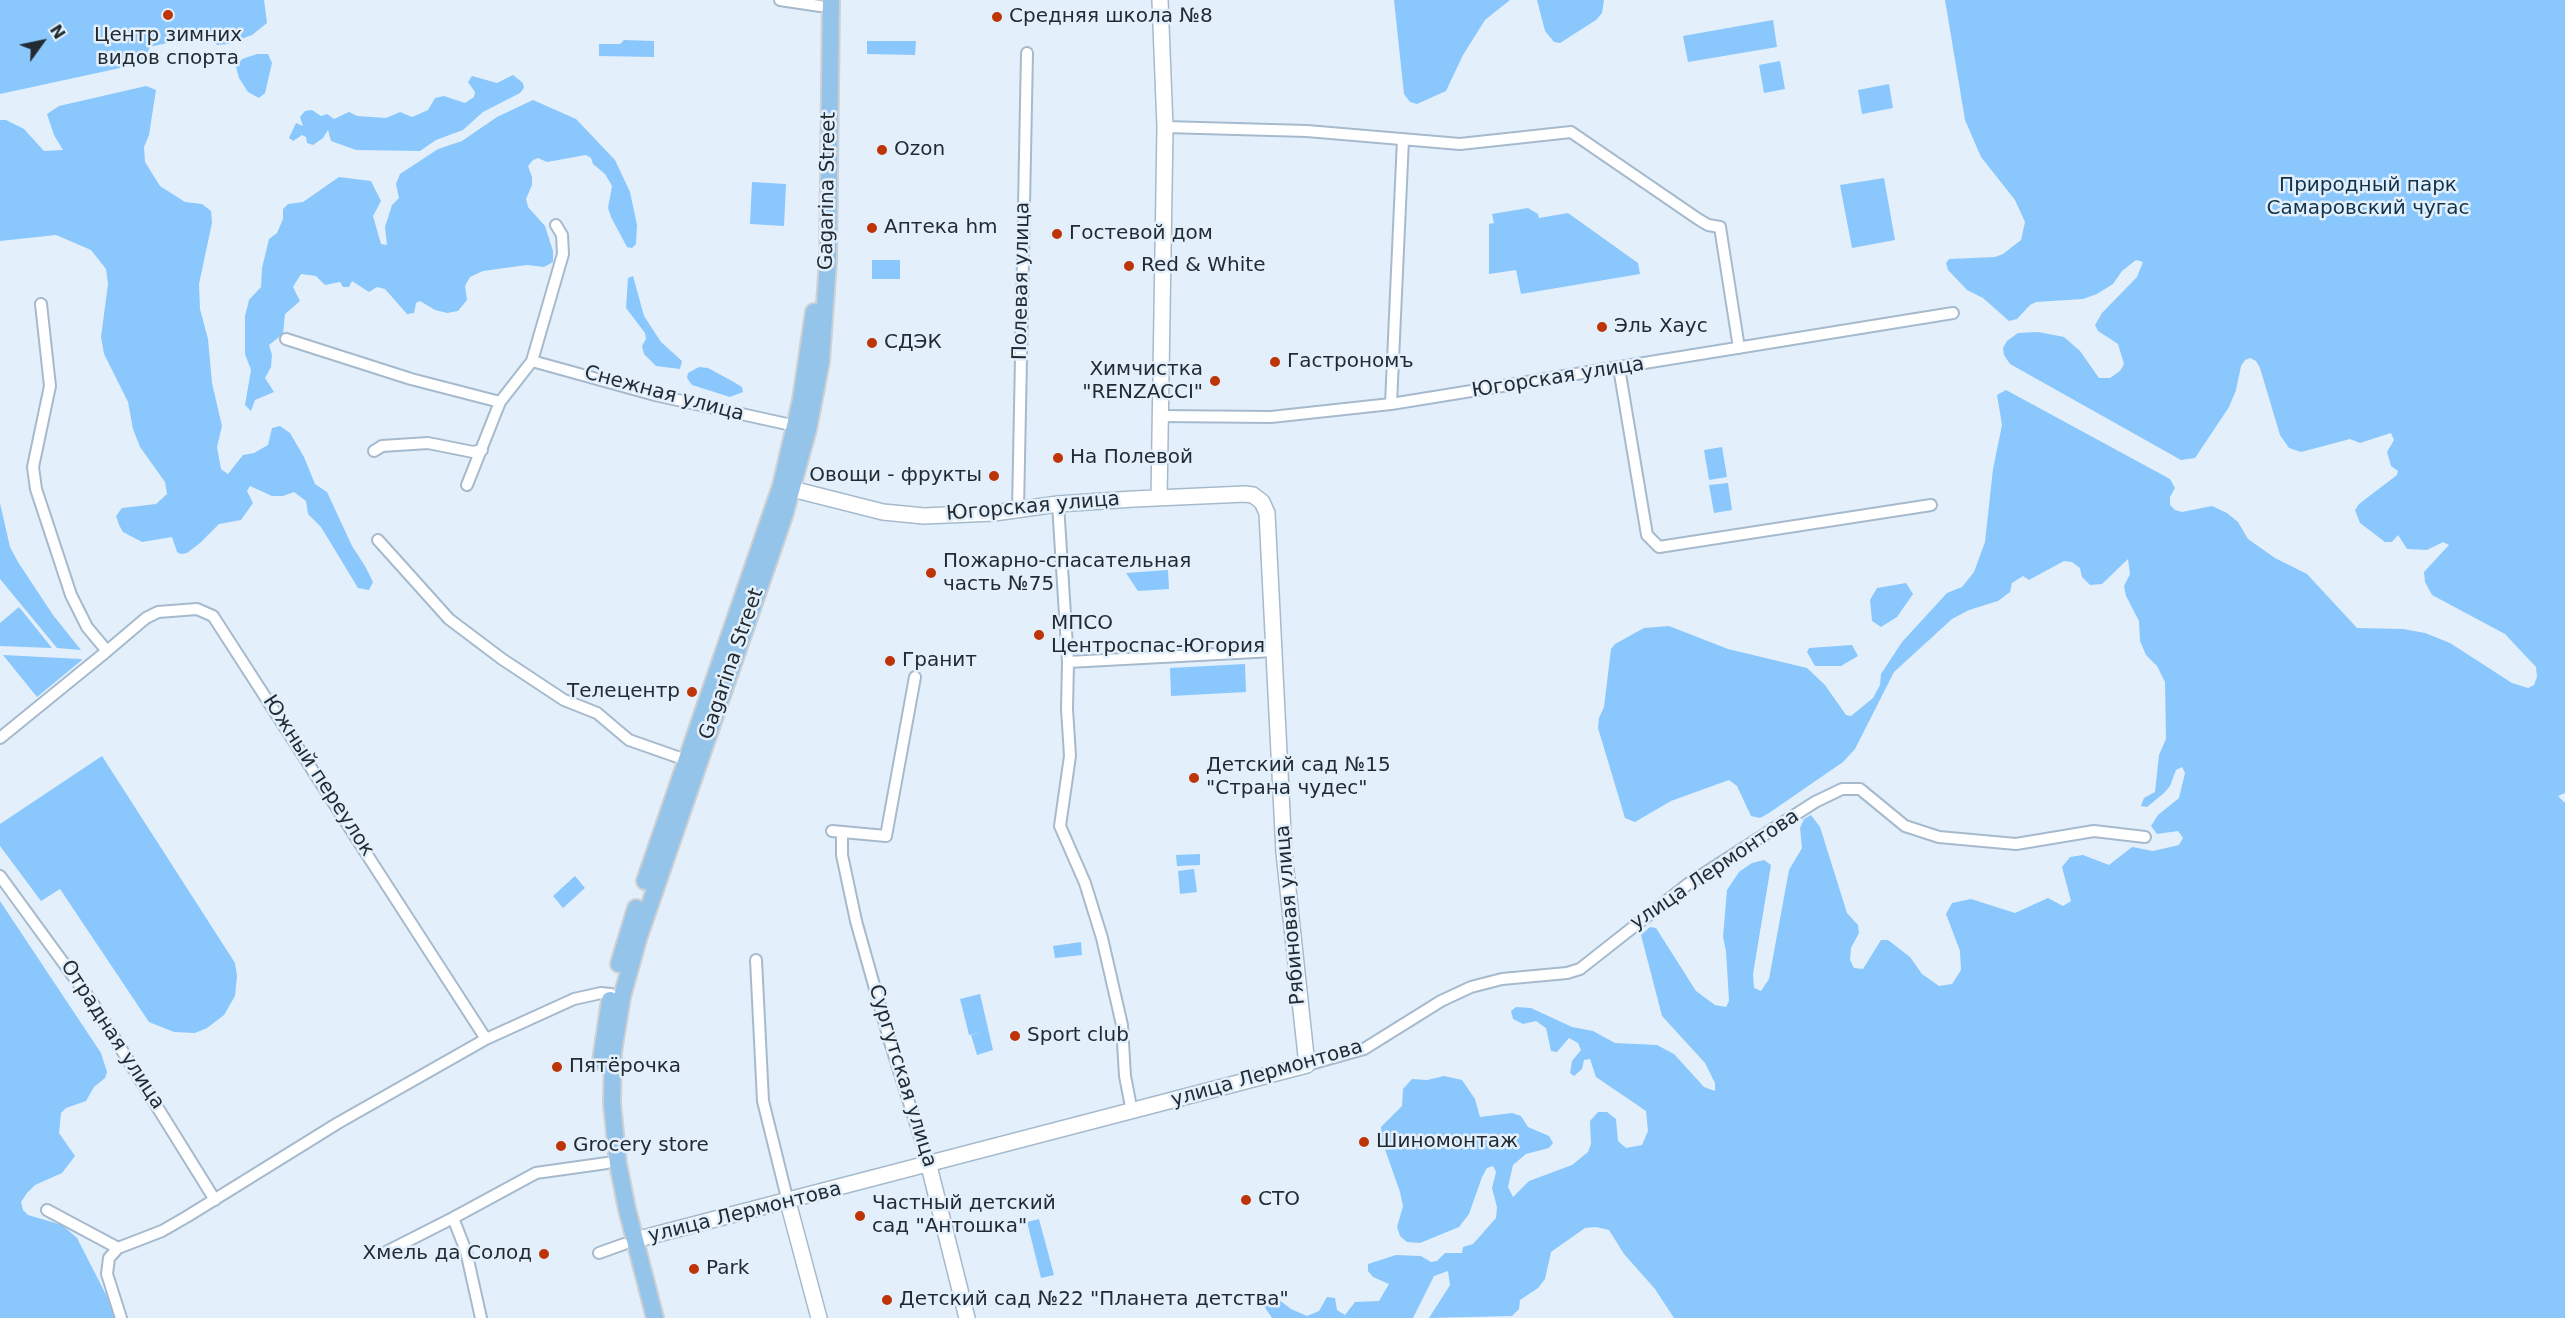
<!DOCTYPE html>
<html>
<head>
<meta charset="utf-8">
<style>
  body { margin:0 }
  #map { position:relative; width:2565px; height:1318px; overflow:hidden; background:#e3f0fc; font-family:"DejaVu Sans",sans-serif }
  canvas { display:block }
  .north { position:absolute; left:12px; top:12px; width:60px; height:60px; -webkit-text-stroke:4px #e3f0fc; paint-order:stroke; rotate:57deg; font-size:16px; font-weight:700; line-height:24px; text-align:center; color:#232b32 }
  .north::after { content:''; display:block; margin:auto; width:21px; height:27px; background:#232b32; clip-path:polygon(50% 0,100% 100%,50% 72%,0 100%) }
</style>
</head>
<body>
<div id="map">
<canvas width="2565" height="1318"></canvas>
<div class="north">N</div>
</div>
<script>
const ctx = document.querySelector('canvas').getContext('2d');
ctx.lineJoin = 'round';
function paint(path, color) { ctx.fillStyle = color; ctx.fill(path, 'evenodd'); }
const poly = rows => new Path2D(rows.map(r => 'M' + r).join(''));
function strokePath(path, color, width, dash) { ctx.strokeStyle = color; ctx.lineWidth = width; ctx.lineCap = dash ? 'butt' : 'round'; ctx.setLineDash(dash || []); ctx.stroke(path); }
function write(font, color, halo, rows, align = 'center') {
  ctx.font = font + ' "DejaVu Sans",sans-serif'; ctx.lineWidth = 5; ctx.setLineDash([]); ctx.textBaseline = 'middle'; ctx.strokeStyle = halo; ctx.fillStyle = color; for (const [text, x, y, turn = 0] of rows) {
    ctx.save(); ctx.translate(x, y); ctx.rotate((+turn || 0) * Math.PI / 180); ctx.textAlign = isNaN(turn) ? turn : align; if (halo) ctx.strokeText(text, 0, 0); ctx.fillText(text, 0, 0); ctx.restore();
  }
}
paint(poly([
  [0,0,264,0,267,23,252,35,228,44,217,45,209,33,150,47,146,57,134,65,0,94],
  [1394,0,1510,0,1485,20,1463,55,1446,91,1417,104,1410,102,1404,94],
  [1537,0,1604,0,1602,13,1596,20,1560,43,1554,42,1545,31],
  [1945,0,2565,0,2565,793,2558,796,2565,803,2565,1318,1674,1318,1655,1289,1624,1254,1609,1230,1596,1227,1585,1228,1551,1252,1545,1279,1538,1288,1520,1300,1519,1309,1512,1316,1429,1318,1450,1285,1448,1271,1434,1276,1413,1318,1272,1318,1264,1306,1263,1301,1266,1298,1278,1299,1291,1309,1307,1316,1319,1311,1327,1297,1335,1298,1337,1310,1345,1315,1355,1302,1379,1301,1389,1284,1373,1277,1368,1271,1368,1264,1396,1255,1421,1256,1431,1262,1437,1261,1445,1253,1462,1253,1463,1247,1473,1244,1496,1218,1497,1207,1492,1188,1496,1172,1493,1166,1487,1168,1482,1177,1469,1214,1459,1227,1420,1243,1407,1242,1400,1236,1397,1227,1403,1206,1400,1192,1382,1141,1381,1127,1402,1106,1403,1089,1412,1079,1427,1080,1444,1076,1462,1080,1475,1099,1480,1117,1512,1113,1521,1116,1528,1127,1549,1136,1553,1143,1549,1148,1526,1154,1513,1165,1508,1187,1513,1197,1529,1181,1572,1165,1588,1152,1591,1144,1590,1121,1598,1112,1607,1112,1616,1119,1618,1141,1626,1148,1642,1145,1648,1131,1646,1111,1596,1077,1590,1059,1584,1060,1582,1069,1574,1076,1570,1073,1572,1061,1581,1050,1578,1043,1569,1038,1557,1052,1551,1051,1546,1028,1536,1021,1523,1024,1513,1019,1511,1011,1516,1007,1531,1008,1572,1027,1593,1031,1615,1043,1657,1045,1674,1054,1704,1087,1715,1091,1715,1083,1705,1063,1662,1016,1641,935,1650,927,1656,928,1696,991,1715,1005,1726,1007,1729,1001,1726,951,1723,937,1727,890,1739,872,1752,863,1764,860,1771,865,1753,974,1754,988,1761,991,1769,979,1789,870,1802,848,1800,828,1804,819,1811,815,1820,827,1847,913,1858,925,1859,933,1851,948,1850,960,1854,968,1863,969,1881,940,1888,940,1910,957,1922,974,1939,986,1952,984,1961,970,1960,951,1946,914,1952,903,1971,899,2015,913,2048,898,2063,906,2071,901,2062,867,2070,857,2083,855,2109,865,2132,847,2153,851,2179,845,2183,838,2178,831,2157,834,2151,826,2158,815,2179,798,2185,773,2182,767,2176,770,2170,786,2164,793,2147,807,2141,806,2144,798,2155,792,2159,755,2166,739,2165,682,2157,666,2146,655,2140,641,2139,621,2126,596,2124,586,2130,574,2128,559,2102,584,2090,585,2082,577,2080,568,2072,562,2064,561,2029,580,2023,576,2012,583,2010,592,1998,601,1969,610,1952,619,1894,672,1855,749,1843,762,1769,813,1760,818,1751,816,1737,786,1729,780,1671,801,1635,822,1625,818,1598,728,1599,718,1604,707,1611,649,1615,644,1644,628,1669,626,1728,649,1807,668,1825,685,1846,715,1851,716,1873,698,1880,685,1881,674,1902,642,1947,593,1962,587,1974,572,1985,542,1993,469,2002,425,1997,395,2006,390,2170,479,2175,488,2170,497,2170,505,2175,510,2182,512,2212,506,2227,513,2238,522,2248,539,2275,558,2307,574,2357,628,2403,629,2425,633,2450,643,2512,683,2528,688,2534,685,2537,677,2536,667,2505,634,2432,595,2425,582,2424,572,2449,545,2443,542,2427,550,2407,549,2398,535,2392,542,2385,542,2360,523,2355,510,2359,504,2397,475,2398,471,2391,466,2387,452,2394,440,2391,433,2360,443,2350,439,2301,452,2289,448,2280,435,2260,368,2256,361,2250,358,2245,360,2241,366,2236,390,2229,407,2195,458,2181,460,2010,364,2004,355,2003,348,2007,341,2018,333,2038,332,2064,337,2080,351,2099,378,2110,378,2120,371,2124,364,2118,344,2098,331,2095,325,2102,313,2137,277,2143,262,2136,260,2122,271,2113,284,2097,294,2083,299,2036,302,2030,305,2017,319,2009,321,1983,298,1967,290,1948,270,1946,263,1949,259,1995,257,2003,254,2021,240,2025,222,2015,200,1981,157,1965,120],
  [1773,20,1777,47,1688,62,1683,36],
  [624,40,654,41,654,57,599,56,599,44,620,44],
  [867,41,916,41,915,55,867,54],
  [257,54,268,54,272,63,265,93,259,98,248,92,239,78,236,67,242,59],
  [1780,61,1785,89,1764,93,1759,65],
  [513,75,523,83,524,88,520,93,483,112,463,130,436,140,420,151,356,150,331,141,328,130,323,138,313,145,307,143,306,137,302,135,293,141,289,138,296,123,303,126,300,117,305,111,312,110,321,116,327,114,334,119,349,112,357,116,386,118,400,112,412,117,428,110,435,98,444,96,465,103,474,97,475,92,468,82,472,76,497,83],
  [1889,84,1893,108,1862,114,1858,90],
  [146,86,156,90,149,135,144,147,145,162,160,186,185,202,202,204,211,211,212,223,199,284,200,309,208,339,212,383,222,426,217,447,221,469,228,474,243,455,254,453,268,445,272,428,280,426,290,433,304,457,315,484,327,492,352,546,365,566,373,582,369,590,358,588,321,527,308,514,306,501,294,492,283,496,272,496,250,486,247,491,253,503,241,520,219,524,200,543,187,553,181,554,177,552,172,537,142,542,123,532,119,525,116,516,122,508,156,504,167,494,165,482,140,447,133,429,128,402,104,354,101,337,108,284,106,269,91,250,56,235,0,241,0,120,6,120,24,129,44,151,63,150,54,135,47,114,59,106],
  [533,100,576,119,615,160,630,192,637,225,636,244,632,248,627,247,611,217,608,208,612,186,605,174,593,164,591,158,586,155,547,162,538,158,533,160,528,166,532,177,532,185,526,199,528,207,545,226,553,251,553,262,544,267,527,265,483,271,470,277,465,286,467,300,458,311,447,313,435,310,420,301,416,303,414,313,407,314,385,289,377,287,369,292,352,281,349,287,343,287,340,282,325,285,316,276,301,274,293,287,300,301,285,314,283,334,269,345,272,355,271,367,265,378,274,392,255,400,251,411,245,405,251,370,245,354,245,316,249,300,261,287,262,268,269,239,277,233,283,219,283,209,288,204,303,202,339,177,371,181,381,201,373,216,381,244,387,245,385,227,392,205,399,198,396,184,400,174,438,149,462,141,497,117],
  [1884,178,1895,240,1852,248,1840,185],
  [752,182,786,184,784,226,750,224],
  [1528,208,1538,214,1539,218,1568,213,1638,263,1640,274,1521,294,1516,270,1489,274,1489,224,1494,223,1492,214],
  [872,260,900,260,900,279,872,279],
  [633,276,644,316,661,342,682,361,680,369,656,366,644,354,642,346,646,339,645,333,626,308,628,278],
  [699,367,708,368,732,381,742,387,743,392,730,397,692,385,687,378,688,373],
  [1722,447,1727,477,1709,480,1704,450],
  [1728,483,1732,510,1714,513,1709,485],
  [0,503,10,547,18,562,53,615,81,650,57,648,0,579],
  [1168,570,1169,589,1138,591,1126,573],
  [1906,583,1913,594,1897,617,1881,627,1872,621,1870,600,1877,588],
  [19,607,52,648,0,646,0,623],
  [1852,645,1858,656,1841,666,1815,666,1807,652,1809,648],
  [3,655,81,659,82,660,37,697],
  [1245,664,1246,692,1171,696,1170,668],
  [102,756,235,963,237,976,235,996,224,1015,207,1028,195,1033,174,1032,149,1022,60,889,41,901,0,846,0,824],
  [1200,854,1200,865,1177,866,1176,855],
  [1194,869,1197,892,1180,894,1178,871],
  [575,876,585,888,563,908,553,896],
  [0,901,101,1053,107,1072,105,1078,94,1087,86,1101,66,1108,61,1113,59,1133,75,1156,62,1173,35,1185,27,1193,21,1202,23,1210,28,1215,62,1225,77,1238,118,1318,0,1318],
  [1081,942,1082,955,1055,958,1053,946],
  [980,994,993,1050,977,1055,971,1035,982,1032,969,1035,960,999],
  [1039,1219,1054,1275,1041,1278,1027,1222]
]), '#8ac7fc');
const street = poly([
  [780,0,820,6],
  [1165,127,1307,131,1460,144,1571,132,1698,219,1708,225,1720,227,1739,348],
  [286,339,411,379,500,402,532,361,655,395,796,426],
  [532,361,563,254,562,235,556,225],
  [1619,368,1647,535,1659,547,1931,505],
  [1391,404,1403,139],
  [1160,416,1271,417,1391,404,1953,313],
  [374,451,382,446,428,443,473,452,482,450],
  [467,485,500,402],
  [1058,504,1068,662,1067,709,1070,756,1060,826,1085,883,1102,938,1122,1025,1125,1076,1132,1112],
  [1018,510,1027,53],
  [378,540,449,619,502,659,564,700,597,713,629,740,686,760],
  [107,651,146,618,158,612,197,609,213,616,486,1039],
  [1068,662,1274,651],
  [0,738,107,651,87,627,71,595,36,489,33,467,50,386,41,304],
  [832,831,886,836,915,677],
  [842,833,842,855,856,921,890,1042,929,1166],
  [0,876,92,1002,215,1200],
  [756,960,763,1101,788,1202],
  [1307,1065,1364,1049,1441,1001,1471,987,1502,979,1567,973,1580,969,1688,884,1815,802,1842,789,1860,789,1905,826,1939,837,2016,844,2094,831,2145,837],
  [47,1210,118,1248],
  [453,1218,536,1173,607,1163],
  [386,1252,453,1218,466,1251,481,1318],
  [599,1253,624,1244],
  [121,1318,107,1274,109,1258,118,1248,162,1231,188,1216,338,1123,486,1039,574,999,601,993,611,994]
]);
const secondary = poly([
  [1159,498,1165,127,1160,0],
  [929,1166,967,1318],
  [788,1202,819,1318],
  [635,1240,1307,1065,1284,853,1267,513,1262,502,1253,495,1245,494,1134,499,1058,504,994,513,924,516,883,512,792,489]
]);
const primary = poly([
  [645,881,781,486,801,400,814,312],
  [619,964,636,908],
  [601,1061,610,1000],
  [655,1318,627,1209,618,1164,612,1103,613,1052,622,997,638,939,784,516,808,429,821,361,828,261,831,0]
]);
strokePath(street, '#a6bacd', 14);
strokePath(secondary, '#a6bacd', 18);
strokePath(primary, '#cfd0d2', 20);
strokePath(street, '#fff', 10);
strokePath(secondary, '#fff', 15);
strokePath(primary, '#95c4ea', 16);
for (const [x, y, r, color] of [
  [168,15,6,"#bd3407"],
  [997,17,6,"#bd3407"],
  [882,150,6,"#bd3407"],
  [872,228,6,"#bd3407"],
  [1057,234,6,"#bd3407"],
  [1129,266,6,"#bd3407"],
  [1602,327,6,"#bd3407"],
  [872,343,6,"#bd3407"],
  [1275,362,6,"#bd3407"],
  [1215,381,6,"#bd3407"],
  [1058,458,6,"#bd3407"],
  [994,476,6,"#bd3407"],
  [931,573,6,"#bd3407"],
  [1039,635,6,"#bd3407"],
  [890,661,6,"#bd3407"],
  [692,692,6,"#bd3407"],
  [1194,778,6,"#bd3407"],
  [1015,1036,6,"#bd3407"],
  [557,1067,6,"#bd3407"],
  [1364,1142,6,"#bd3407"],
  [561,1146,6,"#bd3407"],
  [1246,1200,6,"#bd3407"],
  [860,1216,6,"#bd3407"],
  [544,1254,6,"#bd3407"],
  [694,1269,6,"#bd3407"],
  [887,1300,6,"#bd3407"]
]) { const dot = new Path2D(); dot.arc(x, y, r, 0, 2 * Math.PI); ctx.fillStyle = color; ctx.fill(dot); strokePath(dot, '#e3f0fc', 2); }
write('20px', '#232b32', '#e3f0fc', [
  ["Средняя школа №8",1009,17],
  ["Центр зимних",168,36,"center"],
  ["видов спорта",168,59,"center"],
  ["Ozon",894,150],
  ["Аптека hm",884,228],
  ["Гостевой дом",1069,234],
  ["Red & White",1141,266],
  ["Эль Хаус",1614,327],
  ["СДЭК",884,343],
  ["Гастрономъ",1287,362],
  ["Химчистка",1203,370,"right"],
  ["\"RENZACCI\"",1203,393,"right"],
  ["На Полевой",1070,458],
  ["Овощи - фрукты",982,476,"right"],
  ["Пожарно-спасательная",943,562],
  ["часть №75",943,585],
  ["МПСО",1051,624],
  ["Центроспас-Югория",1051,647],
  ["Гранит",902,661],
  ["Телецентр",680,692,"right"],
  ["Детский сад №15",1206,766],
  ["\"Страна чудес\"",1206,789],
  ["Sport club",1027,1036],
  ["Пятёрочка",569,1067],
  ["Шиномонтаж",1376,1142],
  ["Grocery store",573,1146],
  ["СТО",1258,1200],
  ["Частный детский",872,1204],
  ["сад \"Антошка\"",872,1227],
  ["Хмель да Солод",532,1254,"right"],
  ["Park",706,1269],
  ["Детский сад №22 \"Планета детства\"",899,1300]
], 'left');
write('20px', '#10324d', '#e3f0fc', [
  ["Природный парк",2368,186],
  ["Самаровский чугас",2368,209]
]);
write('20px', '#232b32', '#e3f0fc', [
  ["Gagarina Street",828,191,-89],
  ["Полевая улица",1022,281,-89],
  ["Югорская улица",1558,378,-9],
  ["Снежная улица",664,394,15],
  ["Югорская улица",1033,507,-5],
  ["Gagarina Street",732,664,-71],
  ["Южный переулок",318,776,57],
  ["улица Лермонтова",1715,870,-34],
  ["Рябиновая улица",1291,915,-95],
  ["Отрадная улица",112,1035,57],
  ["улица Лермонтова",1267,1074,-16],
  ["Сургутская улица",902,1076,73],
  ["улица Лермонтова",745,1213,-14]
]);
</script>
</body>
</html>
